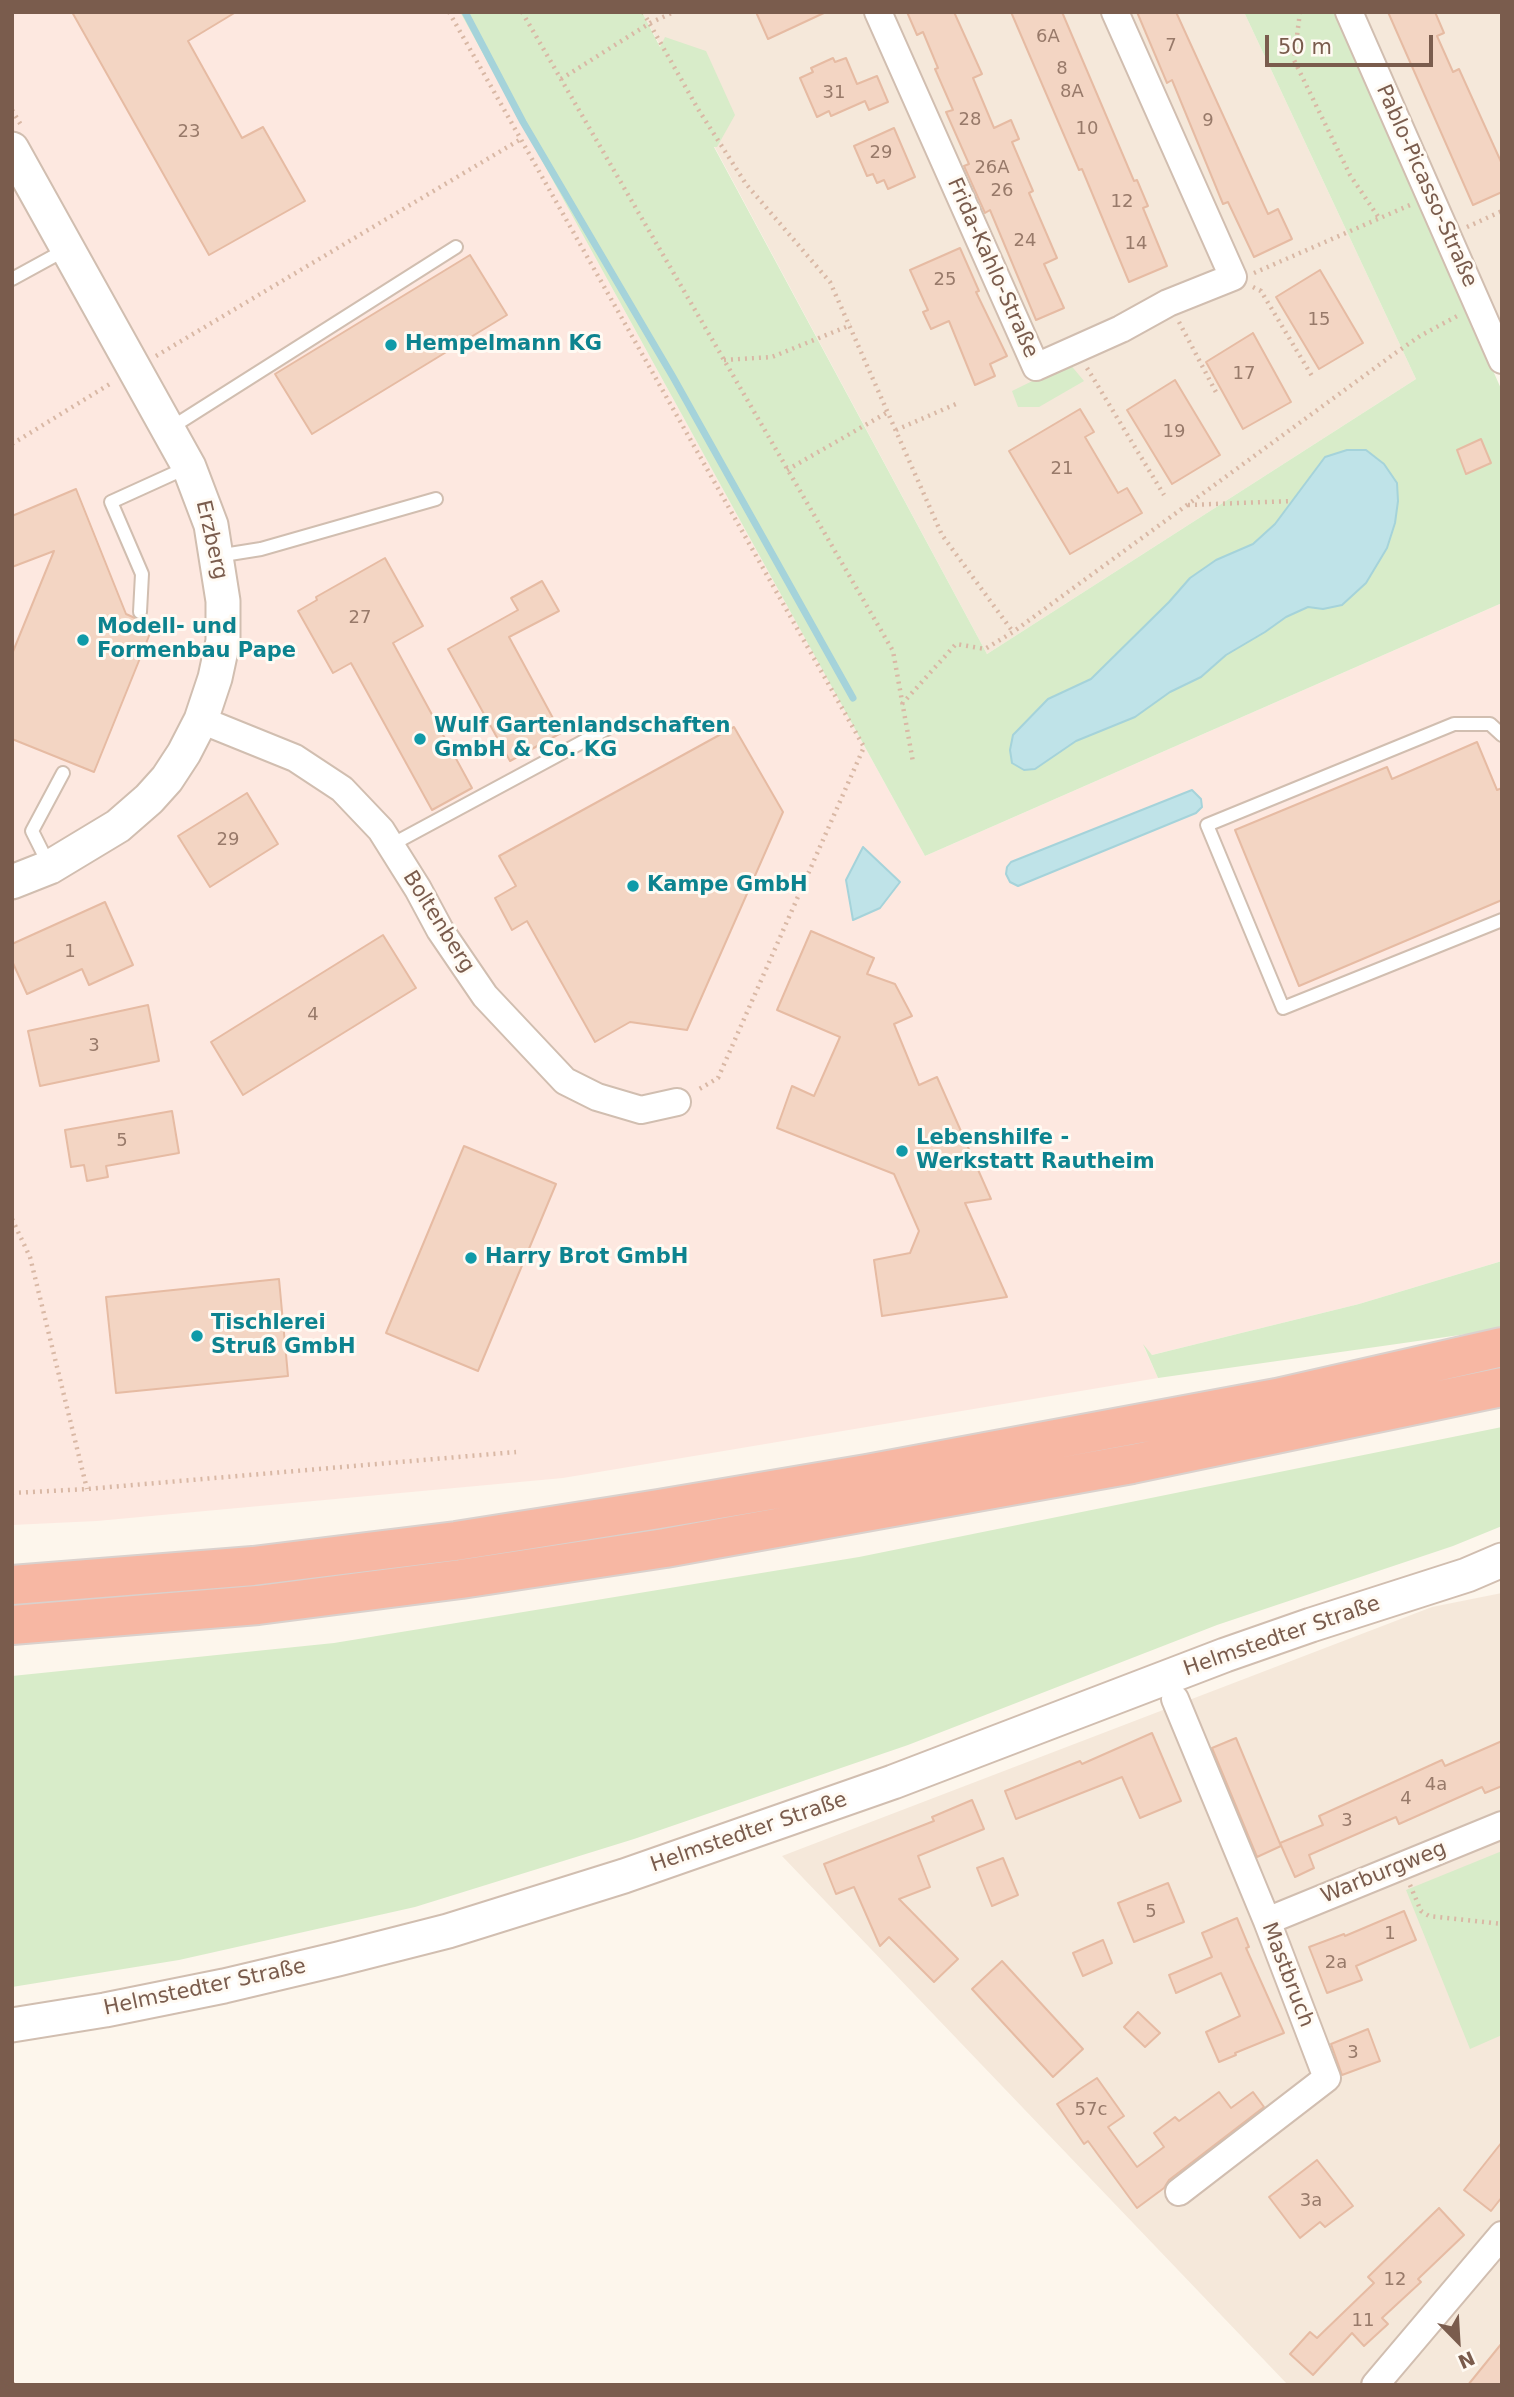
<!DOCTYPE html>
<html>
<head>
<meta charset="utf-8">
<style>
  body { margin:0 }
  #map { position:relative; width:1514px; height:2397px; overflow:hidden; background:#fdf6ec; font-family:"DejaVu Sans",sans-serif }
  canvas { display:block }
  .frame { position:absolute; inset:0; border:14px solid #7a5c4d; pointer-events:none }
  .north { position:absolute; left:1423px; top:2306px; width:70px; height:70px; -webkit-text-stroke:5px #fffaf3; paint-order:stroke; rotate:156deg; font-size:19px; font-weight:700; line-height:28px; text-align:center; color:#7a5c4d }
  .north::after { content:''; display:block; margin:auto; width:24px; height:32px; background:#7a5c4d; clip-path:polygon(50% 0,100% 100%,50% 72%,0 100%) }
  .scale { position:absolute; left:1265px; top:35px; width:168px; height:32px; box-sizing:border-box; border:4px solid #7a5c4d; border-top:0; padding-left:9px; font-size:21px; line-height:24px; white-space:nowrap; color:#7a5c4d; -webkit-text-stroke:5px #fffaf3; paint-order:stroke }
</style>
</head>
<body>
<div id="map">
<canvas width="1514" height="2397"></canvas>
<div class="frame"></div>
<div class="north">N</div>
<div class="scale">50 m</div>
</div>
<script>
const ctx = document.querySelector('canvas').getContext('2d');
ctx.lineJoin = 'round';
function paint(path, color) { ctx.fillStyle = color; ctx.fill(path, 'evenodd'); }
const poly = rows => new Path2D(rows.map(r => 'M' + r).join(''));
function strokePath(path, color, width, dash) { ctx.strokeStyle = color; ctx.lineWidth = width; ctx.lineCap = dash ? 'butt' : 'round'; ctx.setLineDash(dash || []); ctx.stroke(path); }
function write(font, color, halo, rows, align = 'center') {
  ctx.font = font + ' "DejaVu Sans",sans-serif'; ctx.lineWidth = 6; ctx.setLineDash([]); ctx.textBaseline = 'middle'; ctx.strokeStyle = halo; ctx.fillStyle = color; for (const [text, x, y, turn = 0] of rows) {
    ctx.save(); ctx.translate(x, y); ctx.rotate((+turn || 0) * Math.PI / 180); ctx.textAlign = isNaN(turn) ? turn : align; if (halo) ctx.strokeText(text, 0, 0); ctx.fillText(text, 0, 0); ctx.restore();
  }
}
paint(poly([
  [642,12,1244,12,1416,379,987,654],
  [1365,12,1502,12,1502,329],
  [1502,1593,1502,2385,1288,2385,782,1856,1432,1607]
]), '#f5e8da');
paint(poly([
  [12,12,460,12,925,856,1502,603,1502,1261,1359,1304,1152,1355,1144,1347,1158,1378,563,1478,97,1521,12,1525]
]), '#fde8e0');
paint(poly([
  [460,12,642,12,660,47,665,37,706,51,735,115,717,147,714,147,987,654,1416,379,1244,12,1335,12,1502,391,1502,603,925,856],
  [1325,457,1323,609,1308,607,1286,617,1265,632,1226,655,1201,677,1170,692,1135,717,1076,741,1035,769,1048,699,1091,679,1169,602,1190,578,1216,560,1253,544,1275,524],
  [1069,363,1084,381,1039,407,1018,407,1012,391],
  [1502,1261,1502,1329,1158,1378,1143,1344,1152,1355,1359,1304],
  [1502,1427,1502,1526,1453,1546,1217,1625,908,1745,634,1839,415,1907,179,1960,12,1987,12,1676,334,1643,859,1557],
  [1502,1851,1502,2035,1470,2049,1406,1890]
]), '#d8ecc9');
const water = poly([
  [1347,450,1366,450,1384,464,1397,483,1398,501,1395,523,1387,548,1366,583,1342,605,1323,609,1308,607,1286,617,1265,632,1226,655,1201,677,1170,692,1135,717,1076,741,1035,769,1024,770,1012,763,1010,750,1013,735,1048,699,1091,679,1169,602,1190,578,1216,560,1253,544,1275,524,1325,457,1347,450],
  [1192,790,1201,799,1202,807,1196,813,1018,886,1010,882,1006,874,1007,867,1011,862,1192,790],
  [863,847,900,882,880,908,853,920,846,880,863,847]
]);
paint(water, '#bfe3e8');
strokePath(water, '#a5d3da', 2);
strokePath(poly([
  [465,12,523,122,673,377,853,698]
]), '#a5d3da', 7);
const building = poly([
  [72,12,236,12,188,41,242,138,263,127,305,201,209,255,72,12],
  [756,12,826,12,768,39,756,12],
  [907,12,954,12,982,74,973,78,994,128,1011,120,1019,139,1012,142,1033,191,1029,193,1057,258,1044,264,1064,308,1036,320,990,210,985,213,964,166,969,164,946,112,953,110,935,69,938,68,923,32,917,35,907,12],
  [1011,12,1062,12,1134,181,1137,180,1148,206,1143,208,1167,266,1129,282,1082,169,1079,170,1011,12],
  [1137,12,1176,12,1268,214,1278,209,1292,239,1254,257,1228,202,1223,204,1172,80,1167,83,1137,12],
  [1388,12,1435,12,1444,33,1437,36,1453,72,1459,69,1502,164,1502,192,1473,205,1388,12],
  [833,58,835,62,846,58,857,84,877,76,888,102,869,110,865,101,831,116,829,111,817,117,800,78,813,72,811,68,833,58],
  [894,128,915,177,888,189,884,180,877,183,873,174,867,176,854,146,894,128],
  [960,248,979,291,976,292,1007,356,990,364,995,376,975,385,949,321,931,329,923,312,928,310,910,270,960,248],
  [470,255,507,315,312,434,275,374,470,255],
  [1320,270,1363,343,1319,369,1276,297,1320,270],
  [1253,333,1291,402,1243,429,1206,362,1253,333],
  [1175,380,1220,455,1172,484,1127,410,1175,380],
  [1080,409,1094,432,1085,437,1118,493,1127,488,1142,513,1070,554,1009,451,1080,409],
  [1481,439,1491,463,1466,474,1457,450,1481,439],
  [76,489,126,614,153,626,94,772,12,739,12,654,54,551,12,567,12,516,76,489],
  [385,558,423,626,393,643,472,788,432,810,351,663,333,673,298,611,317,600,316,597,385,558],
  [542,581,559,611,509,637,561,733,510,761,448,649,518,610,511,598,542,581],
  [734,727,783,812,687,1030,630,1022,595,1042,527,921,512,930,495,898,516,886,499,856,734,727],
  [1477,742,1497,790,1502,788,1502,900,1299,986,1235,830,1387,767,1392,779,1477,742],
  [247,793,278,844,210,887,178,836,247,793],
  [105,902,133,965,89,985,82,969,27,994,12,961,12,944,105,902],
  [811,931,874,958,867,974,895,984,912,1016,894,1024,919,1085,937,1077,991,1199,965,1203,1007,1297,882,1316,874,1260,910,1253,919,1231,894,1174,777,1128,792,1086,814,1096,840,1037,777,1010,811,931],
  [383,935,416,988,243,1095,211,1042,383,935],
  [148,1005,159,1061,40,1086,28,1031,148,1005],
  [172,1111,179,1153,106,1166,108,1177,87,1181,84,1165,71,1167,65,1130,172,1111],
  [464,1146,556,1184,478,1371,386,1333,464,1146],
  [279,1279,288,1376,116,1393,106,1297,279,1279],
  [1152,1733,1181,1801,1140,1818,1122,1777,1016,1819,1005,1791,1080,1761,1082,1764,1152,1733],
  [1236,1738,1281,1846,1257,1857,1212,1748,1236,1738],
  [1502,1741,1502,1786,1485,1793,1482,1787,1399,1824,1396,1817,1309,1855,1314,1868,1295,1877,1280,1843,1323,1825,1319,1816,1442,1760,1445,1766,1502,1741],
  [972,1800,984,1829,918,1856,930,1887,899,1899,958,1959,934,1982,889,1937,880,1946,854,1887,836,1894,824,1864,934,1821,932,1817,972,1800],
  [1003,1858,1018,1895,992,1906,977,1868,1003,1858],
  [1168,1883,1184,1922,1134,1942,1118,1903,1168,1883],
  [1404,1911,1416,1940,1356,1966,1362,1980,1327,1993,1309,1947,1344,1934,1345,1936,1404,1911],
  [1237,1918,1249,1947,1246,1948,1284,2033,1235,2053,1236,2055,1219,2062,1206,2032,1240,2016,1221,1973,1176,1993,1169,1975,1212,1957,1202,1933,1237,1918],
  [1103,1940,1112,1963,1083,1976,1073,1953,1103,1940],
  [1002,1961,1083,2049,1053,2077,972,1989,1002,1961],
  [1138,2012,1160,2033,1145,2047,1124,2027,1138,2012],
  [1368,2029,1380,2061,1342,2075,1331,2044,1368,2029],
  [1097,2078,1124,2116,1108,2127,1137,2167,1164,2147,1154,2133,1175,2117,1179,2121,1219,2092,1231,2108,1253,2092,1264,2107,1169,2180,1164,2188,1137,2208,1088,2141,1084,2144,1057,2104,1097,2078],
  [1502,2142,1502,2197,1491,2211,1464,2190,1502,2142],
  [1317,2160,1353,2206,1325,2227,1320,2222,1300,2238,1269,2197,1317,2160],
  [1439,2208,1464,2235,1418,2279,1421,2282,1382,2318,1388,2324,1364,2346,1352,2333,1313,2375,1290,2354,1310,2332,1317,2338,1374,2283,1368,2277,1439,2208],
  [1502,2343,1502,2385,1468,2385,1502,2343]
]);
paint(building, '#f3d5c3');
strokePath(building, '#e6bba3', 2);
const service = poly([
  [12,279,65,250],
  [169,429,456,247],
  [217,556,261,549,436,499],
  [140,612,142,574,111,502,188,467],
  [1502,735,1490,724,1454,724,1207,825,1283,1008,1502,920],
  [391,845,610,727],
  [50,867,32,831,63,773]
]);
const minor = poly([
  [878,12,1036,367,1121,329,1168,303,1233,277,1115,12],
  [1349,12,1502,360],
  [201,720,295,758,342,789,381,830,418,889,440,930,485,996,565,1081,597,1097,641,1110,677,1102],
  [1175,1699,1267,1921,1327,2078,1179,2192],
  [1267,1921,1502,1825],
  [1375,2385,1502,2235]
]);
const tertiary = poly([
  [12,149,189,467,211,525,223,601,223,641,215,678,201,720,184,753,167,779,149,799,118,826,50,867,12,882],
  [12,2025,105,2010,224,1986,338,1959,448,1931,624,1876,893,1782,1225,1655,1311,1625,1467,1575,1502,1560]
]);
const motorway = poly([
  [12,1585,253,1566,456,1541,659,1509,867,1474,1277,1398,1502,1347],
  [12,1625,258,1605,461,1579,665,1548,1132,1464,1502,1387]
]);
strokePath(service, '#d1beb0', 16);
strokePath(minor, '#d1beb0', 30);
strokePath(tertiary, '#d1beb0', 37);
strokePath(motorway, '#dad1cd', 42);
strokePath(poly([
  [449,12,864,747,718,1078,696,1091],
  [522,12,893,651,913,762],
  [643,12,698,109,746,184,830,282,942,535,1013,632],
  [1300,12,1294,60,1350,175,1379,218],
  [561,79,650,23,674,12],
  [12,110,21,125],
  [1467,227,1502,211],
  [1254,273,1410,205],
  [1253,287,1261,291,1312,376],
  [1179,322,1218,396],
  [156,356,521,139],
  [724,360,772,357,851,325],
  [1087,368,1164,495],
  [896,430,956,404],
  [12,444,113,382],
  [787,470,888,412],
  [1188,505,1292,501],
  [902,704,956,644,985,649,1013,632,1394,354,1420,336,1459,315],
  [12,1219,30,1257,87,1489],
  [12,1493,87,1489,516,1452],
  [1410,1885,1421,1911,1429,1916,1502,1924],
  [12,2383,14,2385]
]), '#d9b8a5', 4.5, [2, 5]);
strokePath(service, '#fff', 12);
strokePath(minor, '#fff', 26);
strokePath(tertiary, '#fff', 33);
strokePath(motorway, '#f7b7a3', 38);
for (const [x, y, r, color] of [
  [391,345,7,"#0f9aa8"],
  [83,640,7,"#0f9aa8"],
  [420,739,7,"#0f9aa8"],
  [633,886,7,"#0f9aa8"],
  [902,1151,7,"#0f9aa8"],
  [471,1258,7,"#0f9aa8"],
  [197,1336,7,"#0f9aa8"]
]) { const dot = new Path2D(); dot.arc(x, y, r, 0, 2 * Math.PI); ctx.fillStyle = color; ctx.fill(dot); strokePath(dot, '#fffaf3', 2.5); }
write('18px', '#987a6a', null, [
  ["6A",1048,37],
  ["7",1171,46],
  ["8",1062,69],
  ["8A",1072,92],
  ["31",834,93],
  ["28",970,120],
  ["9",1208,121],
  ["10",1087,129],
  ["23",189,132],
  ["29",881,153],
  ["26A",992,168],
  ["26",1002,191],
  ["12",1122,202],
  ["24",1025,241],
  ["14",1136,244],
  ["25",945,280],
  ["15",1319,320],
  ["17",1244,374],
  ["19",1174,432],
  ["21",1062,469],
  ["27",360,618],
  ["29",228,840],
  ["1",70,952],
  ["4",313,1015],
  ["3",94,1046],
  ["5",122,1141],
  ["4a",1436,1785],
  ["4",1406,1799],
  ["3",1347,1821],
  ["5",1151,1912],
  ["1",1390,1934],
  ["2a",1336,1963],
  ["3",1353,2053],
  ["57c",1091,2110],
  ["3a",1311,2201],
  ["12",1395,2280],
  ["11",1363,2321]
]);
write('21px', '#7a5c4d', '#fffaf3', [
  ["Pablo-Picasso-Straße",1426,186,66],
  ["Frida-Kahlo-Straße",992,268,66],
  ["Erzberg",211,540,77],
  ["Boltenberg",438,922,58],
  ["Helmstedter Straße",1282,1637,-19],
  ["Helmstedter Straße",749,1833,-19],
  ["Warburgweg",1384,1873,-22],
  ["Mastbruch",1287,1975,69],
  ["Helmstedter Straße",205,1988,-12]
]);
write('bold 21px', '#0d838f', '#fffaf3', [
  ["Hempelmann KG",405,345],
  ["Modell- und",97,628],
  ["Formenbau Pape",97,652],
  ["Wulf Gartenlandschaften",434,727],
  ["GmbH & Co. KG",434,751],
  ["Kampe GmbH",647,886],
  ["Lebenshilfe -",916,1139],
  ["Werkstatt Rautheim",916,1163],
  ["Harry Brot GmbH",485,1258],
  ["Tischlerei",211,1324],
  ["Struß GmbH",211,1348]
], 'left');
</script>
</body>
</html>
